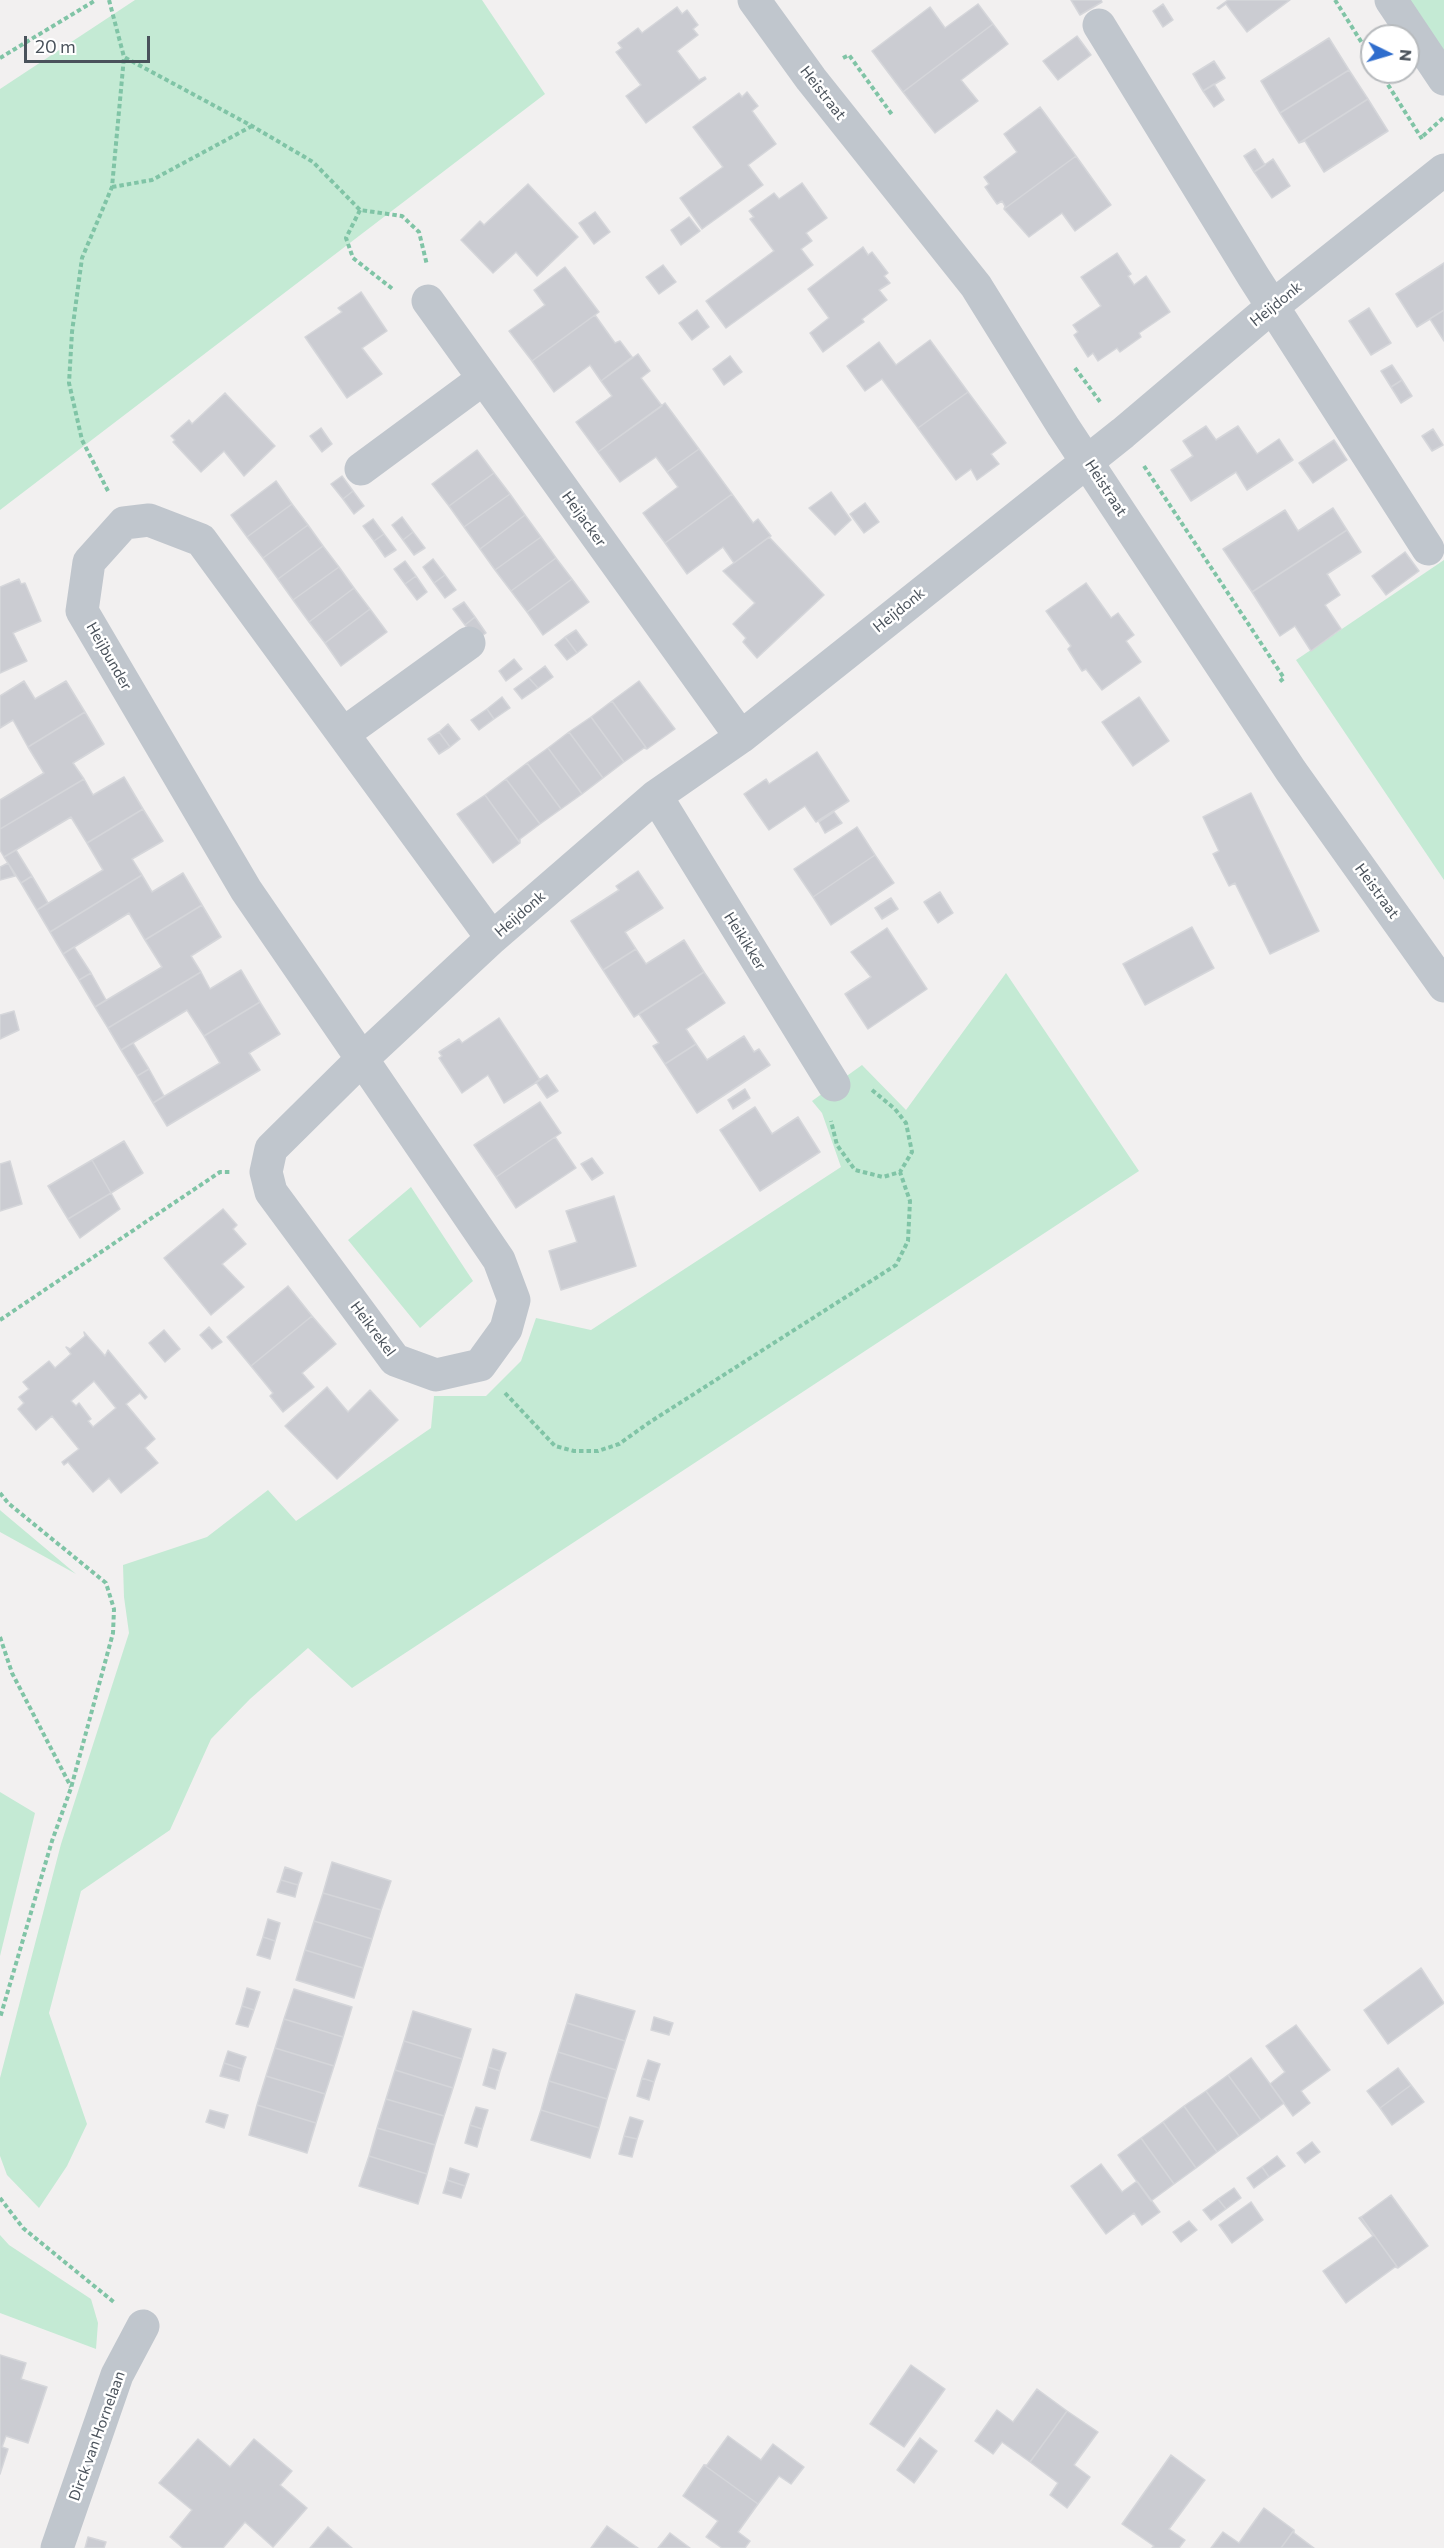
<!DOCTYPE html>
<html>
<head>
<meta charset="utf-8">
<style>
  body { margin:0 }
  #map { position:relative; width:1444px; height:2548px; overflow:hidden; background:#f2f0f0; font-family:Commissioner,sans-serif }
  canvas { display:block }
  .north { position:absolute; left:1360px; top:24px; width:60px; height:60px; box-sizing:border-box; background:#fff; border:2px solid #b7babd; border-radius:50%; rotate:95deg; font-size:16px; font-weight:700; line-height:24px; text-align:center; color:#4a525b }
  .north::after { content:''; display:block; margin:auto; width:21px; height:27px; background:#2f6dcd; clip-path:polygon(50% 0,100% 100%,50% 72%,0 100%) }
  .scale { position:absolute; left:24px; top:36px; width:126px; height:27px; box-sizing:border-box; border:3px solid #4a525b; border-top:0; padding-left:8px; font-size:18px; line-height:21px; white-space:nowrap; color:#4a525b; -webkit-text-stroke:4px #fff; paint-order:stroke }
</style>
</head>
<body>
<div id="map">
<canvas width="1444" height="2548"></canvas>
<div class="north">N</div>
<div class="scale">20 m</div>
</div>
<script>
const ctx = document.querySelector('canvas').getContext('2d');
ctx.lineJoin = 'round';
function paint(path, color) { ctx.fillStyle = color; ctx.fill(path, 'evenodd'); }
const poly = rows => new Path2D(rows.map(r => 'M' + r).join(''));
function strokePath(path, color, width, dash) { ctx.strokeStyle = color; ctx.lineWidth = width; ctx.lineCap = dash ? 'butt' : 'round'; ctx.setLineDash(dash || []); ctx.stroke(path); }
function write(font, color, halo, rows, align = 'center') {
  ctx.font = font + ' Commissioner,sans-serif'; ctx.lineWidth = 5; ctx.setLineDash([]); ctx.textBaseline = 'middle'; ctx.strokeStyle = halo; ctx.fillStyle = color; for (const [text, x, y, turn = 0] of rows) {
    ctx.save(); ctx.translate(x, y); ctx.rotate((+turn || 0) * Math.PI / 180); ctx.textAlign = isNaN(turn) ? turn : align; if (halo) ctx.strokeText(text, 0, 0); ctx.fillText(text, 0, 0); ctx.restore();
  }
}
paint(poly([
  [135,0,482,0,545,94,0,510,0,89],
  [1403,0,1444,0,1444,63],
  [1444,560,1444,880,1296,660],
  [1006,973,1139,1171,352,1688,308,1648,250,1699,211,1739,170,1830,81,1891,49,2013,87,2124,67,2166,39,2208,7,2175,0,2156,0,2078,61,1844,129,1633,124,1597,123,1565,207,1537,268,1490,296,1521,431,1428,434,1396,486,1396,521,1361,536,1318,591,1330,841,1167,822,1113,812,1101,862,1065,906,1110],
  [411,1187,473,1281,420,1328,348,1240],
  [0,1510,1,1511,76,1574,0,1532],
  [0,1792,35,1813,0,1956],
  [0,2235,9,2245,91,2299,98,2323,96,2349,0,2313]
]), '#c4ead4');
const building = poly([
  [1071,0,1101,0,1102,2,1080,15,1071,0],
  [1228,0,1290,0,1247,32,1226,4,1219,9,1217,8,1228,0],
  [978,4,993,24,903,92,872,51,930,7,945,28,978,4],
  [1163,4,1173,20,1163,27,1153,11,1163,4],
  [677,7,682,14,687,10,698,25,693,29,698,35,677,51,699,80,705,77,706,79,646,123,626,96,641,85,616,52,622,48,618,43,638,28,642,33,677,7],
  [993,24,1008,44,961,80,978,101,935,133,903,92,993,24],
  [1077,36,1091,55,1058,80,1043,61,1077,36],
  [1329,38,1349,70,1280,113,1261,81,1329,38],
  [1214,61,1225,78,1203,91,1193,74,1214,61],
  [1349,70,1368,99,1299,143,1280,113,1349,70],
  [1214,84,1224,100,1214,107,1203,91,1214,84],
  [747,92,758,106,752,111,776,144,748,165,763,185,702,229,680,198,723,167,693,127,739,93,742,97,747,92],
  [1368,99,1388,131,1324,172,1305,141,1299,143,1368,99],
  [1040,107,1076,156,1004,209,1005,206,1002,201,997,204,985,187,989,184,984,177,1017,152,1004,134,1040,107],
  [1255,149,1265,165,1254,172,1244,156,1255,149],
  [1076,156,1111,205,1075,231,1062,213,1029,237,1004,209,1076,156],
  [1273,159,1290,186,1272,198,1254,172,1273,159],
  [802,183,827,218,806,233,812,241,801,249,813,265,726,328,706,301,774,251,750,219,754,217,749,211,774,193,779,199,802,183],
  [528,184,578,237,537,276,516,252,493,273,461,240,480,221,484,225,528,184],
  [595,212,610,232,594,244,579,223,595,212],
  [689,217,700,231,681,245,671,230,689,217],
  [863,247,868,255,872,252,888,273,884,276,890,283,879,290,887,300,862,319,864,322,861,324,823,352,810,333,829,318,808,289,863,247],
  [1117,253,1131,274,1128,276,1134,285,1146,276,1170,312,1139,333,1141,337,1120,352,1117,348,1098,361,1093,353,1088,357,1074,335,1078,332,1073,325,1101,306,1081,277,1117,253],
  [1444,263,1444,310,1417,327,1396,294,1444,263],
  [663,265,676,282,659,294,646,277,663,265],
  [565,267,599,312,532,361,509,331,545,305,534,290,565,267],
  [361,292,387,331,362,348,382,374,347,398,305,337,342,312,338,308,361,292],
  [1369,308,1391,343,1371,355,1349,321,1369,308],
  [697,310,709,327,692,340,679,323,697,310],
  [1444,310,1444,341,1430,319,1417,327,1444,310],
  [595,315,615,343,620,341,632,357,601,381,590,365,554,392,532,361,595,315],
  [930,340,968,392,918,428,882,379,865,391,847,366,879,342,896,365,930,340],
  [638,354,650,371,641,378,662,406,598,452,576,422,612,396,601,381,638,354],
  [730,356,742,372,724,385,713,369,730,356],
  [1392,365,1402,380,1391,387,1381,371,1392,365],
  [1402,380,1412,396,1401,403,1391,387,1402,380],
  [968,392,1006,443,991,454,999,464,977,480,971,469,956,480,918,428,968,392],
  [225,393,275,446,244,476,224,451,201,472,173,442,175,440,171,436,189,420,192,424,225,393],
  [665,403,699,449,667,472,656,457,620,482,598,452,665,403],
  [1206,426,1216,440,1238,426,1257,454,1279,439,1293,460,1247,490,1236,472,1191,501,1171,470,1193,456,1183,441,1206,426],
  [321,428,332,444,322,452,310,436,321,428],
  [1433,429,1443,445,1432,451,1422,436,1433,429],
  [1334,440,1347,460,1313,483,1299,463,1334,440],
  [699,449,732,494,665,543,643,513,678,487,667,472,699,449],
  [477,450,494,473,449,506,432,484,477,450],
  [494,473,510,494,464,527,449,506,494,473],
  [342,476,353,491,343,499,331,484,342,476],
  [276,481,292,504,247,537,231,515,276,481],
  [353,491,364,506,354,514,343,499,353,491],
  [831,492,851,520,835,535,809,508,831,492],
  [510,494,525,515,480,549,464,527,510,494],
  [732,494,753,523,758,519,771,536,734,563,723,547,687,574,665,543,732,494],
  [865,503,879,522,864,533,850,514,865,503],
  [292,504,308,525,263,558,247,537,292,504],
  [1333,508,1347,530,1252,592,1223,549,1285,510,1298,531,1333,508],
  [525,515,541,537,495,570,480,549,525,515],
  [402,517,413,532,403,540,392,525,402,517],
  [373,519,384,534,374,541,363,526,373,519],
  [308,525,323,546,278,579,263,558,308,525],
  [1347,530,1361,552,1327,574,1340,595,1325,605,1341,629,1311,651,1295,626,1280,636,1252,592,1347,530],
  [413,532,425,548,414,555,403,540,413,532],
  [384,534,396,550,385,557,374,541,384,534],
  [541,537,556,558,511,591,495,570,541,537],
  [769,537,824,595,757,658,743,642,746,638,733,624,755,603,723,571,769,537],
  [323,546,339,567,293,600,278,579,323,546],
  [1405,552,1419,571,1386,595,1372,576,1405,552],
  [556,558,572,579,527,612,511,591,556,558],
  [433,559,445,575,434,583,423,567,433,559],
  [405,561,416,576,405,584,394,569,405,561],
  [339,567,354,588,309,622,293,600,339,567],
  [445,575,456,590,445,598,434,583,445,575],
  [416,576,427,592,417,600,405,584,416,576],
  [19,579,21,584,25,583,41,621,13,633,27,661,0,673,0,587,19,579],
  [572,579,589,602,543,635,527,612,572,579],
  [1086,583,1111,618,1118,613,1134,635,1126,641,1141,662,1102,690,1086,669,1082,671,1068,649,1071,646,1046,611,1086,583],
  [354,588,370,609,325,643,309,622,354,588],
  [464,602,475,617,465,625,453,609,464,602],
  [370,609,387,632,341,666,325,643,370,609],
  [475,617,486,633,476,640,465,625,475,617],
  [576,630,587,645,577,653,565,637,576,630],
  [565,637,577,653,567,660,555,645,565,637],
  [514,659,522,669,506,681,499,671,514,659],
  [545,666,553,677,538,688,529,678,545,666],
  [529,678,538,688,522,699,514,689,529,678],
  [24,681,35,699,66,681,85,712,28,747,13,720,0,728,0,696,24,681],
  [639,681,675,729,647,749,612,701,639,681],
  [502,697,510,708,494,719,487,709,502,697],
  [1139,697,1169,741,1133,766,1102,722,1139,697],
  [612,701,647,749,644,748,624,762,591,717,612,701],
  [487,709,494,719,479,730,471,720,487,709],
  [85,712,104,744,73,763,84,779,0,829,0,800,44,773,28,747,85,712],
  [591,717,624,762,603,778,569,732,591,717],
  [448,724,460,739,450,747,439,732,448,724],
  [439,732,450,747,439,754,428,739,439,732],
  [569,732,603,778,582,794,548,748,569,732],
  [548,748,582,794,561,809,527,763,548,748],
  [817,752,849,801,816,822,805,806,769,830,744,794,766,779,769,784,817,752],
  [527,763,561,809,540,824,506,779,527,763],
  [124,777,143,809,87,843,71,817,4,857,0,850,0,829,84,779,93,795,124,777],
  [506,779,540,824,520,839,520,843,485,795,506,779],
  [1251,793,1319,931,1270,954,1235,883,1229,886,1213,854,1219,851,1203,817,1251,793],
  [485,795,520,843,493,863,457,814,485,795],
  [143,809,163,841,132,859,142,875,50,932,37,910,103,870,87,843,143,809],
  [834,812,842,823,825,833,819,822,834,812],
  [857,827,875,855,813,897,794,869,857,827],
  [16,850,32,876,21,883,4,857,16,850],
  [875,855,894,883,831,925,813,897,875,855],
  [8,863,15,876,0,880,0,867,8,863],
  [638,871,663,908,625,932,636,949,603,970,571,921,619,890,616,886,638,871],
  [183,873,202,905,145,940,129,913,63,954,50,932,142,875,152,892,183,873],
  [32,876,48,903,37,910,21,883,32,876],
  [940,892,953,913,938,923,924,902,940,892],
  [891,898,898,909,882,919,875,908,891,898],
  [202,905,221,937,191,956,201,972,108,1028,95,1007,162,967,145,940,202,905],
  [1192,927,1214,968,1145,1005,1123,964,1192,927],
  [887,928,927,989,868,1029,845,994,871,977,851,952,887,928],
  [684,940,704,972,634,1017,603,970,636,949,646,964,684,940],
  [74,947,91,973,79,980,63,954,74,947],
  [241,970,260,1002,204,1036,187,1010,121,1050,108,1028,201,972,210,989,241,970],
  [704,972,725,1003,686,1029,696,1044,665,1064,653,1046,659,1043,639,1014,704,972],
  [91,973,106,1000,95,1007,79,980,91,973],
  [260,1002,280,1034,249,1053,260,1070,167,1126,153,1103,220,1063,204,1036,260,1002],
  [14,1011,19,1030,0,1039,0,1015,14,1011],
  [499,1018,540,1080,504,1103,488,1075,462,1093,439,1058,442,1056,439,1052,459,1039,462,1043,499,1018],
  [744,1036,754,1052,759,1049,770,1065,697,1113,665,1064,696,1044,707,1060,744,1036],
  [133,1043,149,1069,137,1076,121,1050,133,1043],
  [149,1069,164,1096,153,1103,137,1076,149,1069],
  [547,1075,558,1091,547,1098,536,1082,547,1075],
  [745,1089,750,1098,733,1109,728,1100,745,1089],
  [540,1102,561,1133,496,1177,474,1145,540,1102],
  [755,1107,772,1134,798,1117,820,1152,760,1191,720,1130,755,1107],
  [555,1137,576,1168,516,1208,496,1177,555,1137],
  [124,1141,143,1173,111,1193,92,1160,124,1141],
  [592,1158,603,1173,592,1180,581,1164,592,1158],
  [92,1160,111,1193,68,1219,48,1186,92,1160],
  [10,1161,22,1204,0,1211,0,1164,10,1161],
  [111,1193,120,1209,80,1238,68,1219,111,1193],
  [614,1196,636,1266,561,1290,549,1251,577,1242,566,1211,614,1196],
  [223,1209,237,1225,233,1229,246,1244,222,1264,244,1287,211,1315,164,1258,223,1209],
  [288,1286,312,1316,251,1366,227,1337,288,1286],
  [312,1316,336,1344,302,1373,314,1387,283,1412,270,1396,273,1393,251,1366,312,1316],
  [209,1327,222,1342,212,1349,200,1335,209,1327],
  [164,1330,180,1349,165,1362,149,1343,164,1330],
  [84,1332,105,1356,108,1350,147,1397,145,1399,140,1393,126,1404,155,1439,145,1448,158,1463,121,1493,109,1478,93,1492,68,1462,64,1465,62,1462,79,1449,52,1416,36,1430,18,1409,24,1403,19,1397,29,1389,23,1382,49,1361,55,1368,71,1354,66,1347,70,1349,85,1336,84,1332],
  [94,1381,116,1408,93,1427,88,1421,91,1419,79,1403,76,1406,71,1401,94,1381],
  [327,1387,348,1412,370,1390,398,1420,337,1479,285,1426,327,1387],
  [332,1862,391,1881,381,1910,323,1893,332,1862],
  [285,1867,302,1873,298,1885,281,1880,285,1867],
  [281,1880,298,1885,295,1897,277,1892,281,1880],
  [323,1893,381,1910,372,1939,314,1921,323,1893],
  [268,1919,280,1923,275,1941,263,1937,268,1919],
  [314,1921,372,1939,363,1968,305,1950,314,1921],
  [263,1937,275,1941,270,1959,257,1955,263,1937],
  [305,1950,363,1968,354,1998,296,1980,305,1950],
  [1421,1968,1444,2003,1388,2044,1364,2010,1421,1968],
  [247,1988,260,1992,254,2010,242,2006,247,1988],
  [294,1989,352,2007,343,2037,284,2019,294,1989],
  [576,1994,635,2011,625,2041,567,2023,576,1994],
  [242,2006,254,2010,248,2027,236,2024,242,2006],
  [413,2011,471,2029,462,2059,404,2041,413,2011],
  [654,2017,673,2023,669,2035,651,2030,654,2017],
  [284,2019,343,2037,334,2066,275,2048,284,2019],
  [567,2023,625,2041,616,2070,558,2052,567,2023],
  [1296,2025,1330,2070,1301,2091,1310,2103,1293,2116,1270,2084,1285,2072,1266,2046,1296,2025],
  [404,2041,462,2059,453,2088,395,2070,404,2041],
  [275,2048,334,2066,325,2094,266,2076,275,2048],
  [493,2049,506,2053,500,2071,488,2067,493,2049],
  [228,2051,246,2057,242,2069,224,2063,228,2051],
  [558,2052,616,2070,607,2099,549,2081,558,2052],
  [1251,2058,1284,2103,1261,2120,1228,2075,1251,2058],
  [648,2060,660,2064,654,2082,642,2078,648,2060],
  [224,2063,242,2069,239,2081,220,2076,224,2063],
  [488,2067,500,2071,495,2089,483,2085,488,2067],
  [1398,2068,1411,2085,1380,2108,1367,2091,1398,2068],
  [395,2070,453,2088,444,2116,386,2099,395,2070],
  [1228,2075,1261,2120,1239,2136,1206,2091,1228,2075],
  [266,2076,325,2094,316,2123,257,2105,266,2076],
  [642,2078,654,2082,649,2100,637,2096,642,2078],
  [549,2081,607,2099,599,2128,541,2110,549,2081],
  [1411,2085,1424,2102,1392,2125,1380,2108,1411,2085],
  [1206,2091,1239,2136,1217,2152,1184,2106,1206,2091],
  [386,2099,444,2116,435,2145,377,2128,386,2099],
  [257,2105,316,2123,307,2153,249,2135,257,2105],
  [1184,2106,1217,2152,1196,2168,1163,2122,1184,2106],
  [476,2107,488,2110,482,2129,470,2125,476,2107],
  [210,2110,228,2115,224,2128,206,2122,210,2110],
  [541,2110,599,2128,590,2158,531,2140,541,2110],
  [630,2117,643,2121,637,2139,624,2136,630,2117],
  [1163,2122,1196,2168,1174,2184,1141,2138,1163,2122],
  [470,2125,482,2129,477,2147,465,2143,470,2125],
  [377,2128,435,2145,427,2174,369,2156,377,2128],
  [624,2136,637,2139,632,2157,619,2154,624,2136],
  [1141,2138,1174,2184,1151,2201,1118,2155,1141,2138],
  [1312,2142,1320,2152,1305,2163,1297,2153,1312,2142],
  [369,2156,427,2174,418,2204,359,2186,369,2156],
  [1277,2156,1285,2166,1269,2177,1262,2167,1277,2156],
  [1101,2164,1122,2192,1137,2181,1160,2212,1142,2225,1134,2213,1106,2234,1071,2186,1101,2164],
  [1262,2167,1269,2177,1254,2188,1247,2178,1262,2167],
  [450,2168,469,2174,465,2186,447,2180,450,2168],
  [447,2180,465,2186,461,2198,443,2193,447,2180],
  [1234,2188,1241,2198,1226,2209,1218,2199,1234,2188],
  [1391,2195,1428,2246,1398,2268,1361,2217,1391,2195],
  [1218,2199,1226,2209,1211,2220,1203,2210,1218,2199],
  [1251,2202,1263,2220,1232,2243,1219,2225,1251,2202],
  [1361,2217,1398,2268,1395,2267,1346,2303,1323,2271,1373,2236,1359,2218,1361,2217],
  [1189,2221,1197,2230,1181,2242,1173,2232,1189,2221],
  [0,2355,26,2363,21,2379,47,2387,28,2443,6,2436,2,2447,8,2449,0,2474,0,2355],
  [911,2365,945,2389,904,2447,870,2424,911,2365],
  [1037,2389,1067,2411,1030,2462,1002,2442,993,2454,975,2441,997,2410,1013,2422,1037,2389],
  [1067,2411,1098,2432,1074,2465,1090,2477,1067,2508,1050,2495,1058,2483,1030,2462,1067,2411],
  [728,2436,761,2460,773,2444,804,2467,791,2484,779,2476,758,2504,704,2465,707,2465,728,2436],
  [920,2438,937,2451,914,2483,897,2470,920,2438],
  [198,2439,230,2467,254,2439,292,2471,280,2485,307,2508,273,2547,245,2522,223,2548,183,2548,170,2537,192,2510,159,2483,198,2439],
  [1171,2455,1205,2480,1169,2529,1185,2540,1179,2548,1152,2548,1154,2546,1122,2524,1171,2455],
  [704,2465,758,2504,738,2532,750,2541,745,2548,722,2548,706,2537,718,2521,683,2496,704,2465],
  [1264,2508,1294,2530,1281,2548,1211,2548,1223,2532,1239,2543,1264,2508],
  [607,2526,638,2548,591,2548,607,2526],
  [328,2527,352,2548,310,2548,328,2527],
  [1294,2530,1294,2533,1314,2548,1281,2548,1294,2530],
  [670,2533,690,2548,658,2548,670,2533],
  [88,2537,106,2542,104,2548,85,2548,88,2537]
]);
paint(building, '#cbccd2');
strokePath(building, '#d5d6da', 1.5);
strokePath(poly([
  [109,0,124,57,252,126,313,162,360,210,402,216,419,232,427,265],
  [1335,0,1372,59],
  [0,58,96,0],
  [843,58,849,55,893,116],
  [1380,72,1422,139],
  [1423,136,1444,117],
  [112,187,152,180,252,126],
  [360,210,346,238,353,258,394,290],
  [1075,368,1101,403],
  [1144,466,1284,678,1278,683],
  [108,491,82,440,69,383,72,332,82,258,112,187,124,57],
  [872,1090,895,1109,906,1123,912,1152,900,1172],
  [0,1320,220,1172,230,1172],
  [505,1393,555,1446,574,1451,598,1451,619,1444,650,1422,896,1265,908,1241,910,1201,900,1172,883,1177,855,1170,837,1145,831,1121],
  [0,1493,8,1503,106,1583,114,1609,113,1633,71,1788,52,1841,0,2018],
  [0,1637,12,1673,71,1787],
  [0,2198,23,2228,115,2303]
]), '#80c4a6', 4, [4.5, 3]);
strokePath(poly([
  [754,0,811,79,976,286,1063,426,1291,771,1444,986],
  [1391,0,1444,79],
  [1099,25,1253,276,1428,549],
  [428,301,741,737],
  [361,469,483,379],
  [343,734,469,643],
  [656,796,834,1085],
  [492,938,201,540,149,520,124,523,89,562,82,611,246,890,362,1059,499,1260,514,1300,506,1329,480,1365,436,1375,395,1360,271,1192,266,1172,271,1149,362,1059,492,938,656,796,741,737,1123,433,1273,306,1444,170],
  [57,2548,117,2375,143,2326]
]), '#c0c6cd', 33);
write('15px', '#4a525b', '#fff', [
  ["Heistraat",823,93,52],
  ["Heijdonk",1276,304,-39],
  ["Heistraat",1106,488,57],
  ["Heijacker",584,519,54],
  ["Heijdonk",899,610,-39],
  ["Heijbunder",109,656,60],
  ["Heistraat",1377,891,54],
  ["Heijdonk",520,914,-41],
  ["Heikikker",745,941,58],
  ["Heikrekel",373,1329,53],
  ["Dirck van Hornelaan",97,2436,-70]
]);
</script>
</body>
</html>
